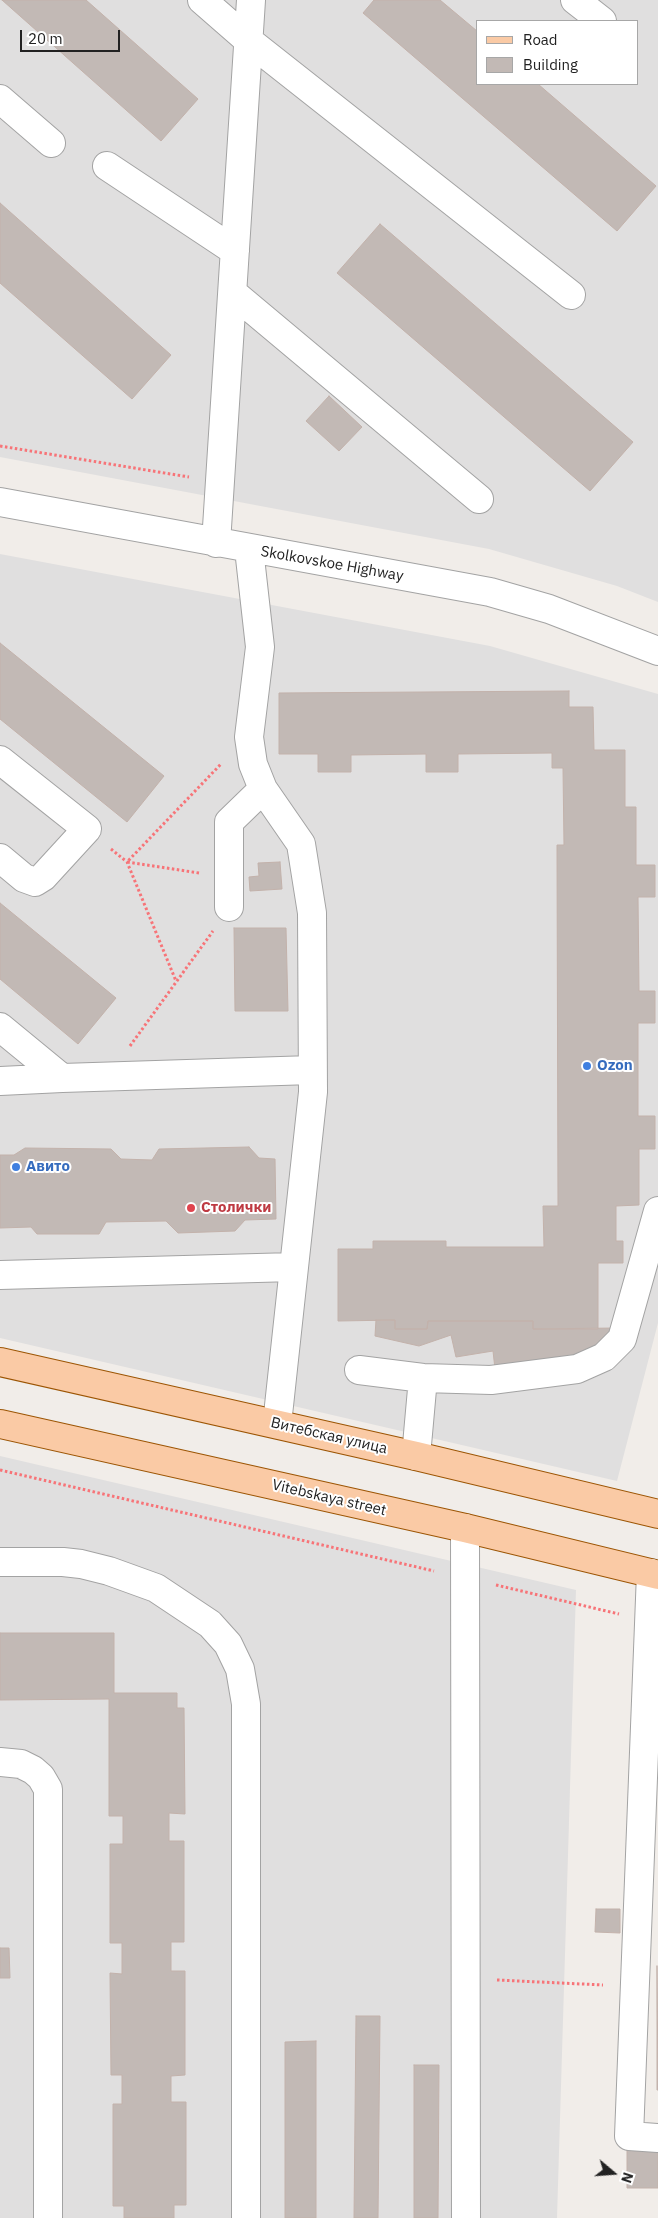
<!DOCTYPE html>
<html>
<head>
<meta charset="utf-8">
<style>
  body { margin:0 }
  #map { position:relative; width:658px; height:2218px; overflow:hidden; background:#f1ede9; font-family:"IBM Plex Sans",sans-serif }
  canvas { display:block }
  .legend { position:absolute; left:476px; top:20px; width:162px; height:65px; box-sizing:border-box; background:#fff; border:1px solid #a7a7a7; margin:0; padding:6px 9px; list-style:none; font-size:15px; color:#222 }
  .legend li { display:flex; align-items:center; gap:10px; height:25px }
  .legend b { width:25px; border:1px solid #a7a7a7 }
  .north { position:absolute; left:588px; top:2148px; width:50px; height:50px; -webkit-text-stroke:4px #fff; paint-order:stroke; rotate:108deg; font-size:14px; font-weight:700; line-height:20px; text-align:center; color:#222 }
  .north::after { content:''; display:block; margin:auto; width:18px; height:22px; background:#222; clip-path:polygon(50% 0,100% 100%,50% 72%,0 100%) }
  .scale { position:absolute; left:20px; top:30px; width:100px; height:22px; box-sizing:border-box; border:2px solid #222; border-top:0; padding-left:6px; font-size:15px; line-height:18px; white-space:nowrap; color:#222; -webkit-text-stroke:4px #fff; paint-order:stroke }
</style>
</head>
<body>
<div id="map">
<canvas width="658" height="2218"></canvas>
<ul class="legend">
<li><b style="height:6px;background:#facaa5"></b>Road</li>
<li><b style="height:14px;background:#c2b9b5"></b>Building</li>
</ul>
<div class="north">N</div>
<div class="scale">20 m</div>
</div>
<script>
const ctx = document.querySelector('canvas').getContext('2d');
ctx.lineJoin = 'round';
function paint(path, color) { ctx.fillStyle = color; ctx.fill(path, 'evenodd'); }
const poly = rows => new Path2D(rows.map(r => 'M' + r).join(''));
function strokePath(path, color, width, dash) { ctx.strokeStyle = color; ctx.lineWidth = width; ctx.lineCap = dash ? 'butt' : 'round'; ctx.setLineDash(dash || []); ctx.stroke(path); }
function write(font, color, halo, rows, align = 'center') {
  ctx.font = font + ' "IBM Plex Sans",sans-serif'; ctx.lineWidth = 4; ctx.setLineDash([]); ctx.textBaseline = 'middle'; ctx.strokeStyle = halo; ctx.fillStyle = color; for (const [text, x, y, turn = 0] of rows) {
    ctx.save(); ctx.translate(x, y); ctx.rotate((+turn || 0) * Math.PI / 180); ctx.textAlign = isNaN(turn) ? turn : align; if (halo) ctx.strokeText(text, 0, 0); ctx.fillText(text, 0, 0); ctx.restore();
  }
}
paint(poly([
  [0,0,658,0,658,602,617,586,489,549,0,457],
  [477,21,637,21,637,84,477,84],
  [0,554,490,646,658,694,658,1323,617,1481,0,1338],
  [0,1456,576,1590,557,2218,0,2218]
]), '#e0dfdf');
const building = poly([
  [2,0,86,0,198,99,161,141,2,0],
  [374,0,440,0,477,31,477,84,538,84,656,186,617,231,363,13,374,0],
  [0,203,171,355,132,399,0,283,0,203],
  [380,224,633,442,590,491,337,273,380,224],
  [329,396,362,427,339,451,306,421,329,396],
  [0,643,164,776,127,822,0,719,0,643],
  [569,691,569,707,593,707,594,750,625,750,625,807,636,807,636,865,655,865,655,897,638,897,639,991,655,991,655,1023,638,1023,638,1116,655,1116,655,1149,639,1149,639,1205,616,1206,616,1241,623,1241,623,1263,598,1263,598,1329,533,1329,533,1321,428,1321,427,1329,395,1329,395,1320,338,1321,338,1249,373,1249,373,1241,446,1241,446,1247,544,1247,543,1206,558,1206,557,845,564,845,563,768,552,768,552,753,458,754,458,772,426,772,426,754,351,755,351,772,318,772,318,754,279,754,279,693,569,691],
  [280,862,282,889,250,891,249,877,259,876,258,863,280,862],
  [0,903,116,998,78,1044,0,979,0,903],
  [234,928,286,928,288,1011,235,1011,234,928],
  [249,1147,259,1158,275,1159,276,1219,245,1220,235,1231,178,1233,166,1221,106,1222,99,1234,37,1234,31,1227,0,1228,0,1155,14,1155,25,1148,111,1149,121,1159,152,1160,159,1149,249,1147],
  [376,1320,395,1320,395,1329,427,1329,428,1321,533,1321,533,1329,616,1328,589,1356,495,1369,493,1351,456,1357,451,1335,419,1346,375,1336,376,1320],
  [0,1633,114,1633,114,1693,177,1693,177,1708,184,1708,185,1814,169,1813,169,1841,184,1841,184,1942,171,1942,171,1971,185,1971,185,2075,171,2076,171,2102,186,2102,186,2205,174,2205,174,2218,124,2218,124,2206,113,2206,113,2104,122,2104,122,2075,111,2075,110,1973,122,1974,122,1943,110,1943,110,1844,123,1844,123,1816,109,1816,109,1699,0,1700,0,1633],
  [596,1909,620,1909,620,1933,595,1932,596,1909],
  [0,1948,9,1948,10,1978,0,1978,0,1948],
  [657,1966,658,2090,657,2090,657,1966],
  [356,2016,380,2016,378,2218,354,2218,356,2016],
  [316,2041,316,2218,285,2218,285,2042,316,2041],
  [414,2065,439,2065,438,2218,414,2218,414,2065],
  [627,2150,658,2150,658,2188,627,2188,627,2150]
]);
paint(building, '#c2b9b5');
strokePath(building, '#c3b2ab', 1);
const minor = poly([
  [202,0,249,41,571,295],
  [575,0,602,21],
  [0,99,51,143],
  [107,166,235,251],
  [233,293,479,499],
  [0,502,490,592,549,609,658,651],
  [216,543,251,0],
  [249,549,260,647,249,737,253,764,263,789,301,844,312,913,313,1092,277,1424],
  [0,760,87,829,43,877,35,882,24,878,0,858],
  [229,907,229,822,263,789],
  [0,1027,62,1078,312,1070],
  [0,1081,62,1078],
  [0,1275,294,1267],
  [359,1370,423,1378,491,1380,577,1369,604,1357,622,1339,658,1211],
  [416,1456,423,1378],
  [465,1528,466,2218],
  [0,1562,63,1562,81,1564,109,1571,156,1588,210,1624,228,1644,240,1669,246,1704,246,2218],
  [651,1573,629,2136,658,2138],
  [0,1762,21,1764,33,1770,41,1777,48,1789,48,2218]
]);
const major = poly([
  [0,1362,416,1456,658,1514],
  [0,1424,465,1528,658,1575]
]);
strokePath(minor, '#a3a3a3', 30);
strokePath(major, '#9c5504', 30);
strokePath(poly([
  [0,446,189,477],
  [111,849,127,862,176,981],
  [199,873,127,862,221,764],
  [130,1046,213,931],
  [0,1470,434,1571],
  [496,1585,619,1614],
  [497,1980,603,1985]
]), '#f77478', 3, [2.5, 2.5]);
strokePath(minor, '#fff', 28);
strokePath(major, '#facaa5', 28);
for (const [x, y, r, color] of [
  [587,1066,5,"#3f7fe0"],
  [16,1167,5,"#3f7fe0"],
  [191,1208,5,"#e0444e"]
]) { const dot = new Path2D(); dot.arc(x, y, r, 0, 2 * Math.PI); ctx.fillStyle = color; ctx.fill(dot); strokePath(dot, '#fff', 2); }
write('15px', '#222', '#fff', [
  ["Skolkovskoe Highway",332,564,10],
  ["Витебская улица",329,1436,13],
  ["Vitebskaya street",329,1498,13]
]);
write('bold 15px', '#366cbe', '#fff', [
  ["Ozon",597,1066],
  ["Авито",26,1167]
], 'left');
write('bold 15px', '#be3a42', '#fff', [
  ["Столички",201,1208]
], 'left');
</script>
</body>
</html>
